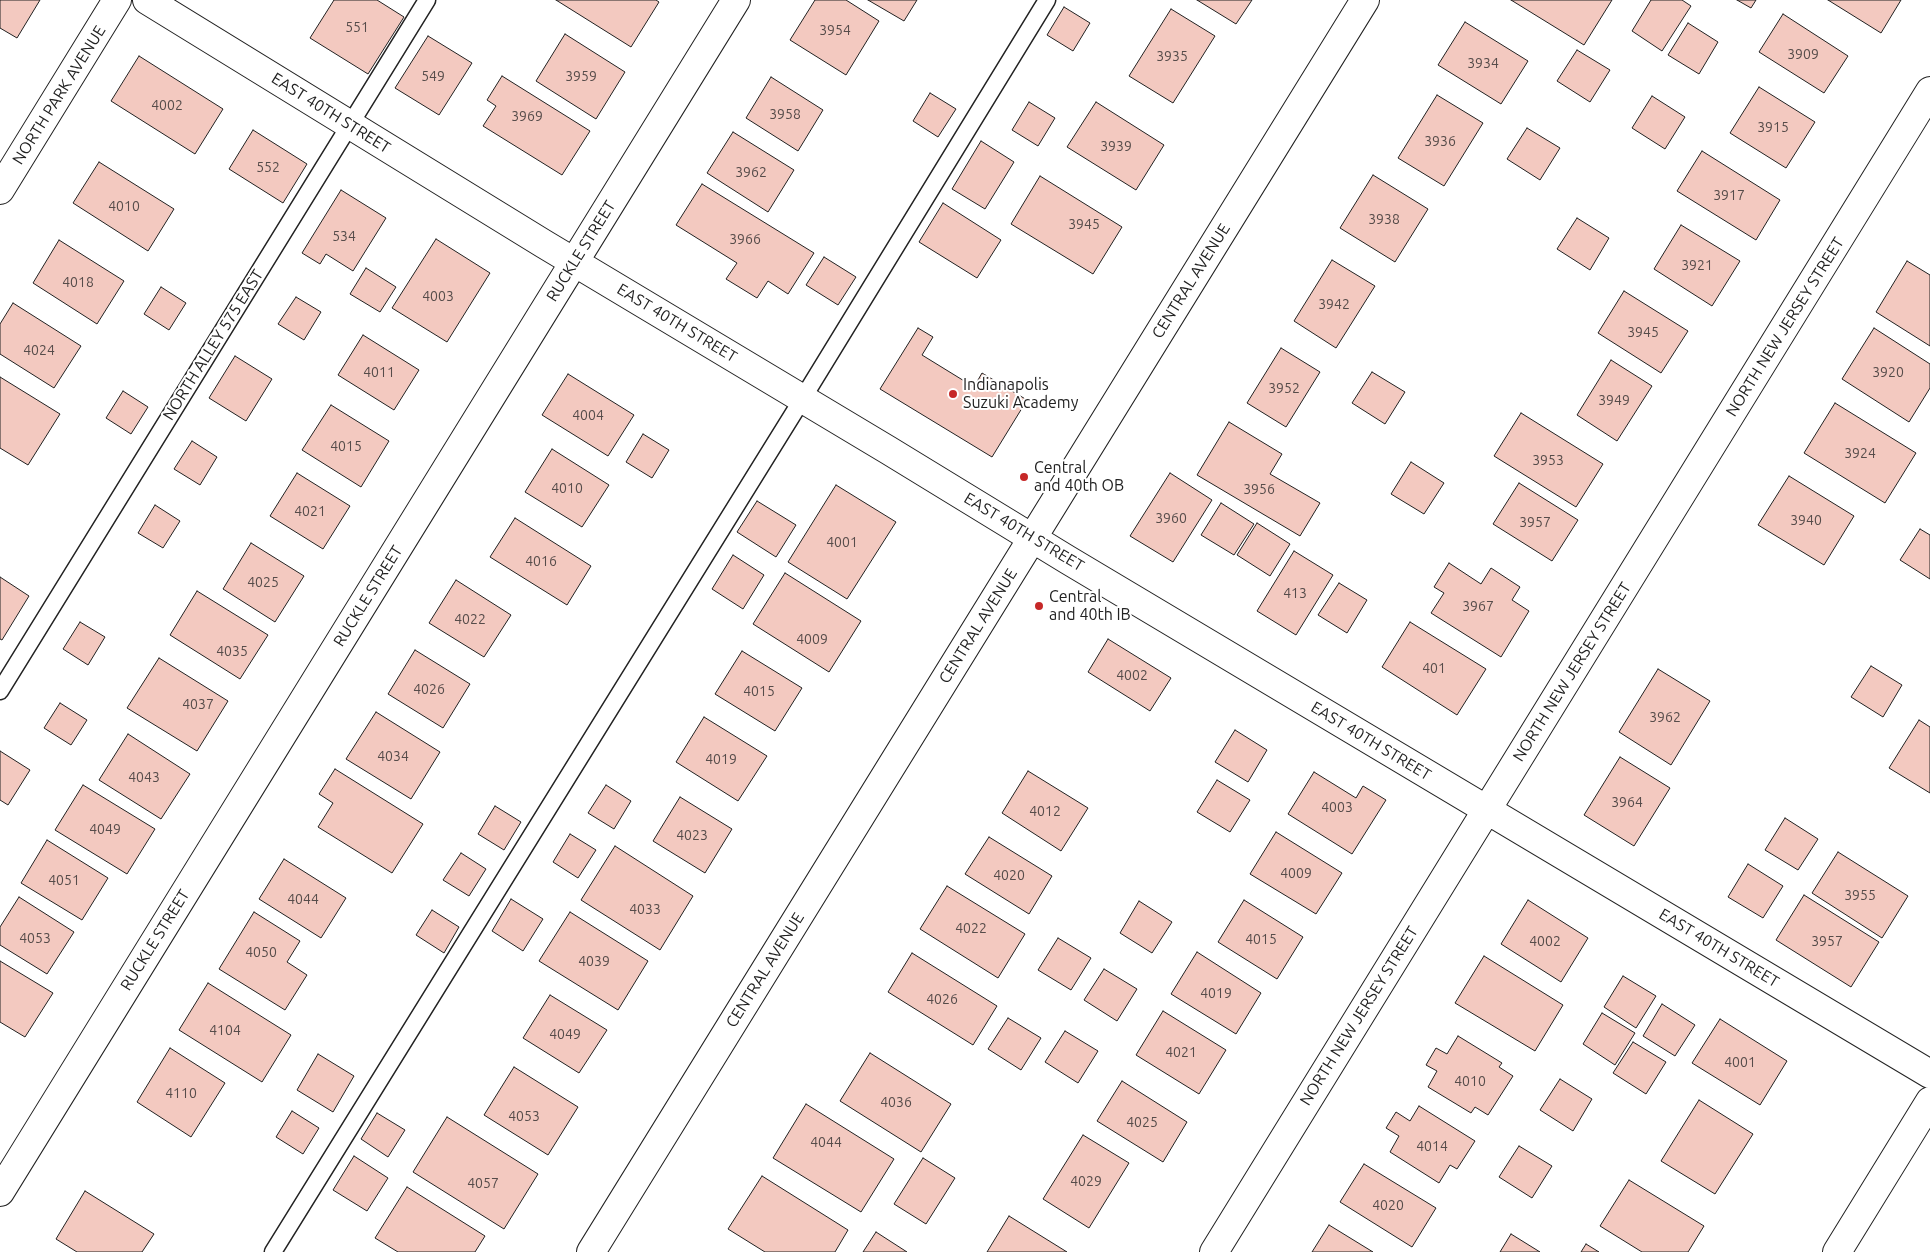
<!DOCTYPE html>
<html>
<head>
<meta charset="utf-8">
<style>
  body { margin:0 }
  canvas { display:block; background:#fff }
</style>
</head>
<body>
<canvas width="1930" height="1252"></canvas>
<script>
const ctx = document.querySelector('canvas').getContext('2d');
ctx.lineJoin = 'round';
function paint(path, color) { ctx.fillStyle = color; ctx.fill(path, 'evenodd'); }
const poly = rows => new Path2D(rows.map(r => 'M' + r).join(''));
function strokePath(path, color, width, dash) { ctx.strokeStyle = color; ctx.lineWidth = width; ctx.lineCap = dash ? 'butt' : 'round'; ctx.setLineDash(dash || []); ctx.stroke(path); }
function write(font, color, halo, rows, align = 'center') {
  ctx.font = font + ' Ubuntu,sans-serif'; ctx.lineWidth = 4; ctx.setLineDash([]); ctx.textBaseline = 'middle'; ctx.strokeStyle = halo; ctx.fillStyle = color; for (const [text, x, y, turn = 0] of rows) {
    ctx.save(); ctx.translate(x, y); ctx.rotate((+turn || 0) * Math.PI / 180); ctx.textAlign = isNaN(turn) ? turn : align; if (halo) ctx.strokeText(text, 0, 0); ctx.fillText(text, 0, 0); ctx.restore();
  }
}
const building = poly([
  [0,0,40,0,17,38,0,28,0,0],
  [334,0,377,0,404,17,368,74,310,38,334,0],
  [556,0,656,0,659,2,631,47,556,0],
  [815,0,846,0,879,21,846,75,790,40,815,0],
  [868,0,917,0,904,21,868,0],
  [1197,0,1252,0,1236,24,1197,0],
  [1511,0,1612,0,1584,45,1511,0],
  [1651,0,1682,0,1691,6,1662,51,1632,31,1651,0],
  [1737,0,1756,0,1751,8,1737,0],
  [1828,0,1901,0,1881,33,1828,0],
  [1064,7,1090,23,1073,51,1047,35,1064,7],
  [1171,9,1215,36,1173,103,1129,76,1171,9],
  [1783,14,1848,56,1824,93,1759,52,1783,14],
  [1465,22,1528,61,1501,104,1438,65,1465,22],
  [1688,23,1718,42,1699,74,1668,55,1688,23],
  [565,34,625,72,596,119,536,81,565,34],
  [428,36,472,63,439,115,395,88,428,36],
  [1577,50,1610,70,1590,102,1557,81,1577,50],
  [139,56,223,109,195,154,111,101,139,56],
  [502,76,590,131,562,175,483,126,496,106,487,100,502,76],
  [771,77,823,110,798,151,746,118,771,77],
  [1759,87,1815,122,1786,168,1730,133,1759,87],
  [930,93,956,109,938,137,913,121,930,93],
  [1437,95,1483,123,1444,186,1398,158,1437,95],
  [1652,96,1685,117,1665,149,1632,128,1652,96],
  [1029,102,1055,118,1038,146,1012,130,1029,102],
  [1096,102,1164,145,1136,190,1067,147,1096,102],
  [1527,128,1560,148,1540,180,1507,159,1527,128],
  [253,130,307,164,283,203,229,169,253,130],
  [733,132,794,170,768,212,707,173,733,132],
  [981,141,1014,162,985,209,952,189,981,141],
  [1702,151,1780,200,1756,240,1677,191,1702,151],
  [99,162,174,209,148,251,73,203,99,162],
  [1373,175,1428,209,1395,262,1340,228,1373,175],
  [1040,176,1122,227,1093,274,1011,224,1040,176],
  [702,184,814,253,788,294,768,281,757,298,726,279,737,263,676,225,702,184],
  [341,190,386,218,353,271,326,254,320,264,302,253,341,190],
  [943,203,1001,240,977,278,919,242,943,203],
  [1577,218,1609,238,1590,270,1557,249,1577,218],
  [1681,225,1740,261,1712,306,1654,269,1681,225],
  [436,239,490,273,447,342,392,308,436,239],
  [59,240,124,281,97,324,33,283,59,240],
  [824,257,856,277,838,305,806,285,824,257],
  [1332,260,1375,286,1336,348,1294,321,1332,260],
  [1907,261,1930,275,1930,346,1876,312,1907,261],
  [366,268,396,287,380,312,350,294,366,268],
  [161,287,186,303,169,330,144,314,161,287],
  [1624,291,1688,331,1661,373,1598,333,1624,291],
  [296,297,321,312,304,340,278,324,296,297],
  [13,303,81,346,54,388,0,354,0,324,13,303],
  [918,328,933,337,922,355,974,387,982,373,1027,400,992,457,880,389,918,328],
  [1874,328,1930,364,1930,388,1909,422,1842,379,1874,328],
  [363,335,419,370,394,410,338,375,363,335],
  [1281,348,1320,372,1286,427,1247,403,1281,348],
  [235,356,272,379,246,421,209,398,235,356],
  [1611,360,1652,386,1617,441,1577,415,1611,360],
  [1372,372,1405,392,1385,424,1352,403,1372,372],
  [568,374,634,415,608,456,542,415,568,374],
  [0,377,60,414,28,465,0,448,0,377],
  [123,391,148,407,131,434,106,418,123,391],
  [1835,403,1916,453,1885,503,1804,453,1835,403],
  [331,405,389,441,361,487,302,450,331,405],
  [1521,413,1603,464,1576,507,1494,456,1521,413],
  [1229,422,1282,454,1270,474,1320,503,1300,536,1197,475,1229,422],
  [643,434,669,450,652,478,626,462,643,434],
  [192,441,217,457,200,485,174,469,192,441],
  [552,449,609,485,582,527,525,492,552,449],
  [1411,462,1444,483,1424,514,1391,494,1411,462],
  [297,473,350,506,323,549,270,516,297,473],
  [1170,473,1212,500,1173,562,1130,536,1170,473],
  [1789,476,1854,516,1824,565,1758,525,1789,476],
  [1519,483,1578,520,1552,561,1493,524,1519,483],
  [836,485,896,522,847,599,788,562,836,485],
  [757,501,796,525,776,557,737,532,757,501],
  [1221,503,1254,524,1234,555,1201,535,1221,503],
  [155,505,180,521,163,548,138,533,155,505],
  [515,518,591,566,567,605,490,557,515,518],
  [1257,523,1290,544,1270,576,1237,555,1257,523],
  [1920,529,1930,535,1930,579,1900,560,1920,529],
  [251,543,304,576,275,622,223,589,251,543],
  [1294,551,1333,575,1296,635,1257,611,1294,551],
  [733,555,764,575,743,609,712,589,733,555],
  [1449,563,1481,584,1491,568,1520,587,1512,600,1529,611,1501,657,1431,613,1444,593,1434,587,1449,563],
  [785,573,861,621,829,672,753,624,785,573],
  [0,577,29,596,2,640,0,639,0,577],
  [456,580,511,615,484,657,429,623,456,580],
  [1339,583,1367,600,1347,633,1318,615,1339,583],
  [197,591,268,635,240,679,170,635,197,591],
  [80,622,105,637,88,665,63,649,80,622],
  [1410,622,1486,669,1457,715,1382,667,1410,622],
  [1108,639,1171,678,1150,711,1088,672,1108,639],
  [415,650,470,684,443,728,388,694,415,650],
  [742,651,802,688,775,731,715,694,742,651],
  [159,658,228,701,197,751,127,708,159,658],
  [1871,666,1902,685,1883,717,1851,697,1871,666],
  [1658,669,1710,701,1671,765,1619,732,1658,669],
  [60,703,87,720,71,745,44,728,60,703],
  [376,712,440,752,411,799,346,759,376,712],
  [704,717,767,756,738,801,676,762,704,717],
  [1919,720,1930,727,1930,793,1889,768,1919,720],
  [1235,730,1267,750,1248,782,1215,762,1235,730],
  [128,734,190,774,161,819,99,780,128,734],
  [0,751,30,770,8,805,0,800,0,751],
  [1620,757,1670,788,1634,846,1584,815,1620,757],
  [335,769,423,824,392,873,318,827,333,803,319,794,335,769],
  [1028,771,1088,808,1061,851,1002,813,1028,771],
  [1314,772,1356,798,1363,786,1386,800,1352,854,1288,814,1314,772],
  [1217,780,1250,800,1230,832,1197,812,1217,780],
  [83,785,155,829,127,874,55,830,83,785],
  [606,785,631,801,614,829,588,813,606,785],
  [680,797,732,829,705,873,653,841,680,797],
  [495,806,521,822,504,850,478,834,495,806],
  [1785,818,1818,839,1798,870,1765,850,1785,818],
  [1276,832,1342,873,1316,914,1250,874,1276,832],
  [570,834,596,850,578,878,553,862,570,834],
  [989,837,1052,876,1029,914,965,874,989,837],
  [47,840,108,878,82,920,21,883,47,840],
  [615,846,693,896,660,950,581,900,615,846],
  [1838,852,1908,896,1882,938,1812,893,1838,852],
  [461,853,486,869,469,896,443,880,461,853],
  [284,859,346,898,321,938,259,899,284,859],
  [1748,864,1783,886,1763,918,1728,897,1748,864],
  [947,886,1025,934,998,978,920,929,947,886],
  [1804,895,1879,942,1851,987,1776,940,1804,895],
  [19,897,74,932,47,974,0,945,0,927,19,897],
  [511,899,543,919,523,951,492,931,511,899],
  [1244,900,1303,937,1277,979,1218,942,1244,900],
  [1528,900,1588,938,1561,982,1501,944,1528,900],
  [1139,901,1172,922,1152,953,1120,933,1139,901],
  [432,910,459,927,444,953,416,935,432,910],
  [254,912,300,941,287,962,307,975,285,1010,219,969,254,912],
  [570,912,648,961,618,1010,539,961,570,912],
  [1058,938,1091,958,1071,990,1038,970,1058,938],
  [1197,952,1261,993,1236,1034,1171,994,1197,952],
  [912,953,997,1006,973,1045,888,992,912,953],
  [1484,956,1563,1005,1535,1051,1455,1003,1484,956],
  [0,961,53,993,25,1037,0,1022,0,961],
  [1104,969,1137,989,1117,1021,1084,1000,1104,969],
  [1623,976,1656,996,1636,1028,1604,1007,1623,976],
  [208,983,291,1035,262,1082,179,1030,208,983],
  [550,995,607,1030,579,1073,523,1038,550,995],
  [1662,1004,1695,1025,1675,1056,1643,1036,1662,1004],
  [1163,1011,1226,1050,1199,1094,1136,1055,1163,1011],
  [1602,1013,1635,1033,1615,1065,1583,1044,1602,1013],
  [1008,1018,1041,1038,1021,1070,988,1049,1008,1018],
  [1720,1019,1787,1061,1760,1105,1692,1063,1720,1019],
  [1065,1031,1098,1051,1078,1083,1045,1062,1065,1031],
  [1458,1036,1502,1063,1499,1067,1513,1076,1488,1115,1475,1107,1471,1113,1428,1087,1437,1071,1426,1065,1436,1048,1447,1054,1458,1036],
  [1633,1042,1666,1062,1646,1094,1613,1073,1633,1042],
  [170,1048,225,1083,191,1137,137,1102,170,1048],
  [870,1053,951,1104,921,1152,840,1101,870,1053],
  [318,1054,354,1076,333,1112,297,1090,318,1054],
  [514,1067,578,1107,548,1155,484,1115,514,1067],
  [1560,1079,1592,1099,1573,1131,1540,1110,1560,1079],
  [1122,1081,1187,1122,1163,1162,1097,1121,1122,1081],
  [1699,1100,1753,1134,1715,1194,1661,1161,1699,1100],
  [806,1104,894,1159,861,1212,773,1158,806,1104],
  [1419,1106,1475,1141,1457,1169,1450,1165,1439,1183,1390,1152,1399,1136,1386,1128,1396,1112,1410,1121,1419,1106],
  [292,1111,319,1128,303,1154,276,1137,292,1111],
  [377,1113,405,1130,388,1157,361,1139,377,1113],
  [447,1117,538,1174,504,1229,413,1172,447,1117],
  [1083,1135,1129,1163,1089,1228,1043,1199,1083,1135],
  [1519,1146,1552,1166,1532,1198,1499,1177,1519,1146],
  [354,1156,388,1178,367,1211,333,1190,354,1156],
  [923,1158,955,1178,926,1224,894,1204,923,1158],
  [1364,1164,1436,1208,1412,1247,1340,1202,1364,1164],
  [762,1176,848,1230,835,1252,765,1252,728,1229,762,1176],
  [1629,1180,1704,1226,1688,1252,1642,1252,1600,1226,1629,1180],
  [407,1187,485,1236,475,1252,398,1252,375,1238,407,1187],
  [85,1191,154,1234,142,1252,77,1252,56,1239,85,1191],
  [1009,1216,1067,1252,987,1252,1009,1216],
  [1329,1225,1373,1252,1312,1252,1329,1225],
  [876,1232,907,1252,863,1252,876,1232],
  [1511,1234,1540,1252,1500,1252,1511,1234],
  [1586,1244,1599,1252,1581,1252,1586,1244]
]);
paint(building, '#f3c9c0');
strokePath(building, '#222', 1);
const lane = poly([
  [0,691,427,0],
  [273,1252,803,398,1047,0]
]);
const street = poly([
  [147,0,544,244,888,450,1068,560,1930,1074],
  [0,190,117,0],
  [0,1192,736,0],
  [1214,1252,1930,91],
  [1837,1252,1930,1101]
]);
const secondary = poly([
  [591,1252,1365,0]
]);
strokePath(lane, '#222', 19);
strokePath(street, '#222', 30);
strokePath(secondary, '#222', 30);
strokePath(lane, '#fff', 16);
strokePath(street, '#fff', 28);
strokePath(secondary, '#fff', 28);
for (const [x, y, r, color] of [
  [953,394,5,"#c62828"],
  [1024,477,5,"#c62828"],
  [1039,606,5,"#c62828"]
]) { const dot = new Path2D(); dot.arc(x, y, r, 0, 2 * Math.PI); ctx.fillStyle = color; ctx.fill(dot); strokePath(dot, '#fff', 2); }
write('14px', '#564c4a', null, [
  ["551",357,27],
  ["3954",835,30],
  ["3909",1803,54],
  ["3935",1172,56],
  ["3934",1483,63],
  ["549",433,76],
  ["3959",581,76],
  ["4002",167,105],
  ["3958",785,114],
  ["3969",527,116],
  ["3915",1773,127],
  ["3936",1440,141],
  ["3939",1116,146],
  ["552",268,167],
  ["3962",751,172],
  ["3917",1729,195],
  ["4010",124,206],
  ["3938",1384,219],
  ["3945",1084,224],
  ["534",344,236],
  ["3966",745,239],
  ["3921",1697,265],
  ["4018",78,282],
  ["4003",438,296],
  ["3942",1334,304],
  ["3945",1643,332],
  ["4024",39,350],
  ["4011",379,372],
  ["3920",1888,372],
  ["3952",1284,388],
  ["3949",1614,400],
  ["4004",588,415],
  ["4015",346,446],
  ["3924",1860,453],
  ["3953",1548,460],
  ["4010",567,488],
  ["3956",1259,489],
  ["4021",310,511],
  ["3960",1171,518],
  ["3940",1806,520],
  ["3957",1535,522],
  ["4001",842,542],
  ["4016",541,561],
  ["4025",263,582],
  ["413",1295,593],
  ["3967",1478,606],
  ["4022",470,619],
  ["4009",812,639],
  ["4035",232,651],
  ["401",1434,668],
  ["4002",1132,675],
  ["4026",429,689],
  ["4015",759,691],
  ["4037",198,704],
  ["3962",1665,717],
  ["4034",393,756],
  ["4019",721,759],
  ["4043",144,777],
  ["3964",1627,802],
  ["4003",1337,807],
  ["4012",1045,811],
  ["4049",105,829],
  ["4023",692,835],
  ["4009",1296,873],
  ["4020",1009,875],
  ["4051",64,880],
  ["3955",1860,895],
  ["4044",303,899],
  ["4033",645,909],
  ["4022",971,928],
  ["4053",35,938],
  ["4015",1261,939],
  ["4002",1545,941],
  ["3957",1827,941],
  ["4050",261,952],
  ["4039",594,961],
  ["4019",1216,993],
  ["4026",942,999],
  ["4104",225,1030],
  ["4049",565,1034],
  ["4021",1181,1052],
  ["4001",1740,1062],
  ["4010",1470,1081],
  ["4110",181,1093],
  ["4036",896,1102],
  ["4053",524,1116],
  ["4025",1142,1122],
  ["4044",826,1142],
  ["4014",1432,1146],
  ["4029",1086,1181],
  ["4057",483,1183],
  ["4020",1388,1205]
]);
write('16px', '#222', '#fff', [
  ["NORTH PARK AVENUE",59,95,-58],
  ["EAST 40TH STREET",331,113,32],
  ["RUCKLE STREET",581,251,-58],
  ["CENTRAL AVENUE",1191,281,-58],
  ["EAST 40TH STREET",677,323,31],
  ["NORTH NEW JERSEY STREET",1785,327,-58],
  ["NORTH ALLEY 575 EAST",213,345,-58],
  ["EAST 40TH STREET",1024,532,31],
  ["RUCKLE STREET",368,596,-58],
  ["CENTRAL AVENUE",978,626,-58],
  ["NORTH NEW JERSEY STREET",1572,672,-58],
  ["EAST 40TH STREET",1371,741,31],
  ["RUCKLE STREET",155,940,-58],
  ["EAST 40TH STREET",1719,948,31],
  ["CENTRAL AVENUE",765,970,-58],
  ["NORTH NEW JERSEY STREET",1359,1016,-58]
]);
write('16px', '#222', '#fff', [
  ["Indianapolis",963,385],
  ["Suzuki Academy",963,403],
  ["Central",1034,468],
  ["and 40th OB",1034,486],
  ["Central",1049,597],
  ["and 40th IB",1049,615]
], 'left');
</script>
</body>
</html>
